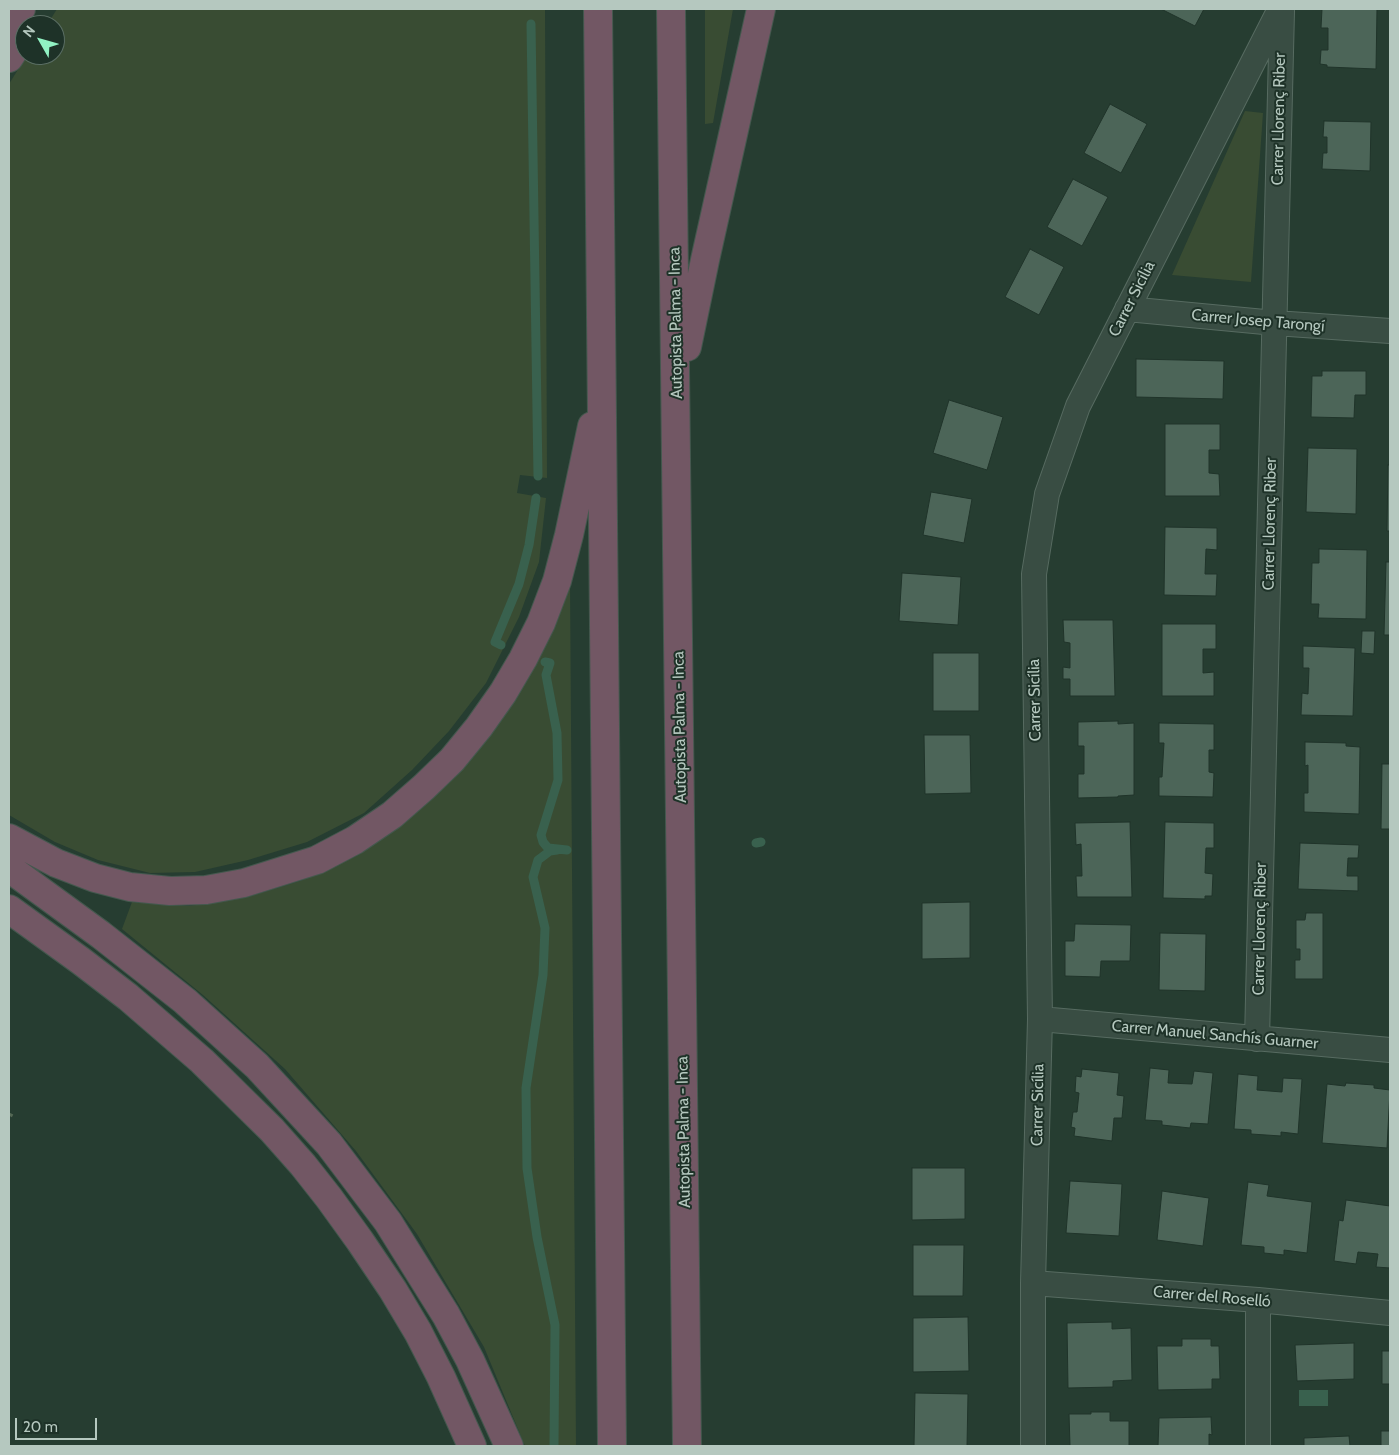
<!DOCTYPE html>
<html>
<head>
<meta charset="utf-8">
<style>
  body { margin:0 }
  #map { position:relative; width:1399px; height:1455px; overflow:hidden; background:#263d31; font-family:Cabin,sans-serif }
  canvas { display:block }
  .frame { position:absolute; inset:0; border:10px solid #b5c8bf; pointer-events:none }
  .north { position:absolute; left:15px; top:15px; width:50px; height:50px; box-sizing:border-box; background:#1e3228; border:1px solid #5a6e64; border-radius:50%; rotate:308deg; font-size:14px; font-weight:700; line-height:20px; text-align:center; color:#b5c8bf }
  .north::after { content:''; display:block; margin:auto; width:18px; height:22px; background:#91f2c3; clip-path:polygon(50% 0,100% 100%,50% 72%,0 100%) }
  .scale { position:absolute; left:15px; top:1418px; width:82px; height:22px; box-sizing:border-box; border:2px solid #b5c8bf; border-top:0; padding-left:6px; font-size:15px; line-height:18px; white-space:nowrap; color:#b5c8bf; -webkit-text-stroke:4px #1e3228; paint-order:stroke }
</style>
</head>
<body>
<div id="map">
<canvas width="1399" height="1455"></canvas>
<div class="frame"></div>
<div class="north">N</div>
<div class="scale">20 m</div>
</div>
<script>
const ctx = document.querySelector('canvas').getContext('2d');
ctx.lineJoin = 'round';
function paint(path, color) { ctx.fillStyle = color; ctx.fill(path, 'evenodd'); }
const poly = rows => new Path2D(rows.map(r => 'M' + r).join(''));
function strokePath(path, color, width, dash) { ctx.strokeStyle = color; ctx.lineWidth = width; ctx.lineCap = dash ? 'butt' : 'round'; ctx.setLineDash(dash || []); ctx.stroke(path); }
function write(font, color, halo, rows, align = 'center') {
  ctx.font = font + ' Cabin,sans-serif'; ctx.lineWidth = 4; ctx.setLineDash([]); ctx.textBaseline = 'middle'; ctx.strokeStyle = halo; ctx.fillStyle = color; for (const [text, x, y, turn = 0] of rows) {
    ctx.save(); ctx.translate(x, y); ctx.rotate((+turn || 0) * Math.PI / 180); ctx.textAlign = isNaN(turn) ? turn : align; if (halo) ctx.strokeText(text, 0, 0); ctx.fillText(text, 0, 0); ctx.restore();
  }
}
paint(poly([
  [57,9,545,9,547,478,520,475,517,493,546,498,539,562,519,617,486,683,449,731,412,770,364,813,307,842,248,860,195,872,150,873,98,860,55,842,9,815,9,84,27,55,55,55,55,25,47,25],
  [705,9,733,9,713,123,705,124],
  [1245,111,1263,113,1251,282,1172,275],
  [570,580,576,1446,525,1446,484,1347,417,1234,356,1151,285,1069,203,995,122,929,132,902,189,906,248,897,300,881,354,857,403,821,472,755,501,721,525,683]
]), '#394c33');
paint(poly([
  [1299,1390,1328,1390,1328,1406,1299,1406]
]), '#39614e');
strokePath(poly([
  [531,24,538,476],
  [501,645,495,642,519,584,529,545,536,498],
  [545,662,550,663,546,675,557,733,558,780,541,835,543,842,548,848,567,850],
  [756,843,761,842],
  [554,1446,555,1325,537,1237,527,1168,526,1088,543,975,545,928,533,877,538,860,550,851,557,850]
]), '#39614e', 9);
const building = poly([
  [1161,9,1204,9,1195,26,1161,9],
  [1322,9,1377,9,1376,69,1327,67,1327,65,1320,64,1321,50,1328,50,1328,28,1321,28,1322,9],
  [1110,104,1147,124,1121,173,1084,153,1110,104],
  [1324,121,1371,122,1370,171,1322,169,1323,153,1327,153,1327,137,1323,137,1324,121],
  [1073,179,1108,197,1082,246,1047,227,1073,179],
  [1030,249,1064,267,1039,315,1005,297,1030,249],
  [1136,359,1224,361,1223,399,1136,397,1136,359],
  [1322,371,1366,371,1366,395,1355,395,1354,418,1311,417,1312,376,1322,376,1322,371],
  [949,400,1003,417,987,470,933,453,949,400],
  [1165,424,1220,424,1220,450,1209,450,1209,473,1219,474,1220,496,1165,496,1165,424],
  [1308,448,1357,449,1356,514,1306,512,1308,448],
  [1388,465,1390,465,1390,531,1387,531,1388,465],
  [931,492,972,499,964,543,923,535,931,492],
  [1165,527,1217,528,1217,550,1206,549,1205,574,1217,574,1216,596,1164,595,1165,527],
  [1319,549,1367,550,1366,619,1318,618,1319,604,1311,604,1312,563,1319,563,1319,549],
  [1386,562,1390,562,1390,635,1384,635,1386,562],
  [902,573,961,577,958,625,899,621,902,573],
  [1063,620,1113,620,1115,696,1070,696,1070,679,1063,679,1063,667,1070,668,1070,643,1064,642,1063,620],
  [1162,624,1216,624,1216,649,1203,649,1203,673,1214,672,1214,696,1162,696,1162,624],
  [1362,631,1375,631,1374,654,1361,653,1362,631],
  [1303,646,1355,648,1353,716,1301,715,1302,693,1308,694,1309,668,1303,668,1303,646],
  [933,653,979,653,979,711,933,711,933,653],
  [1118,721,1118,724,1134,723,1134,795,1118,796,1118,797,1078,798,1078,774,1084,774,1084,746,1078,746,1078,722,1118,721],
  [1159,723,1214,724,1214,750,1209,750,1209,772,1214,773,1213,797,1159,796,1159,777,1162,777,1164,743,1159,743,1159,723],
  [924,735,970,735,971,793,925,794,924,735],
  [1305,742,1346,743,1346,746,1360,747,1359,814,1304,812,1304,793,1308,793,1308,765,1305,766,1305,742],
  [1382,764,1390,764,1390,829,1381,829,1382,764],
  [1130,822,1132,897,1077,897,1076,876,1082,876,1081,844,1076,845,1075,823,1130,822],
  [1165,822,1214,823,1214,848,1206,848,1205,873,1213,874,1212,896,1205,896,1205,899,1163,898,1165,822],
  [1300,843,1359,845,1358,858,1348,858,1347,876,1358,876,1358,891,1298,889,1300,843],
  [970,902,970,958,922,959,922,903,970,902],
  [1306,913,1323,913,1323,979,1295,979,1295,960,1300,960,1300,949,1296,949,1296,920,1305,920,1306,913],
  [1075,924,1131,925,1130,961,1101,961,1100,977,1065,976,1065,941,1074,941,1075,924],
  [1160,933,1206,934,1205,991,1159,990,1160,933],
  [1150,1068,1169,1070,1168,1083,1192,1084,1194,1071,1213,1073,1208,1124,1191,1123,1190,1128,1162,1125,1162,1121,1145,1120,1150,1068],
  [1082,1069,1119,1073,1117,1095,1124,1096,1122,1118,1114,1118,1112,1141,1074,1136,1075,1128,1071,1127,1073,1112,1077,1112,1079,1093,1075,1092,1076,1076,1081,1077,1082,1069],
  [1238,1074,1258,1076,1257,1090,1282,1092,1283,1078,1302,1079,1298,1134,1281,1132,1281,1136,1251,1134,1251,1130,1234,1129,1238,1074],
  [1346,1083,1374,1085,1374,1088,1390,1090,1387,1148,1322,1143,1327,1084,1345,1086,1346,1083],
  [912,1168,965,1168,965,1219,912,1220,912,1168],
  [1070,1181,1122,1184,1119,1236,1066,1233,1070,1181],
  [1248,1182,1269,1185,1267,1196,1312,1202,1307,1253,1284,1250,1284,1255,1264,1253,1264,1247,1241,1245,1248,1182],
  [1162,1191,1209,1198,1203,1246,1157,1240,1162,1191],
  [1346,1200,1390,1206,1390,1268,1376,1267,1378,1254,1358,1252,1356,1264,1334,1261,1339,1220,1343,1221,1346,1200],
  [913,1245,964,1245,963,1296,913,1296,913,1245],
  [968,1317,969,1371,913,1372,913,1318,968,1317],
  [1112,1322,1112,1329,1131,1328,1132,1380,1113,1381,1113,1387,1068,1388,1067,1323,1112,1322],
  [1182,1339,1211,1339,1211,1346,1219,1346,1220,1379,1212,1379,1212,1389,1158,1390,1157,1346,1182,1346,1182,1339],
  [1354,1343,1354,1379,1297,1381,1295,1345,1354,1343],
  [1382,1351,1390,1351,1390,1384,1382,1384,1382,1351],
  [915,1393,968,1394,967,1446,914,1446,915,1393],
  [1091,1412,1110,1412,1110,1421,1129,1421,1129,1446,1070,1446,1069,1414,1091,1414,1091,1412],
  [1211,1417,1212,1435,1209,1434,1209,1446,1158,1446,1159,1418,1211,1417],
  [1381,1431,1390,1431,1390,1446,1381,1446,1381,1431],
  [1349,1436,1350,1446,1304,1446,1304,1438,1349,1436]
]);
paint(building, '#4c6558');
strokePath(building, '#20342a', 1);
const street = poly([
  [1127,309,1275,323,1390,331],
  [1040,1019,1390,1050],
  [1257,1039,1282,11],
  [1033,1283,1258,1300,1390,1313],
  [1258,1300,1258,1446],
  [1033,1446,1033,1283,1040,1019,1034,574,1047,494,1078,406,1280,9]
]);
const highway = poly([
  [598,9,612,1446],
  [671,9,687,1446],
  [9,27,21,9],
  [9,58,25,33],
  [687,347,705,260,761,9],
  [9,838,56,863,95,878,130,887,170,891,206,890,244,883,317,860,355,840,392,815,424,787,452,760,479,727,503,693,523,659,541,623,557,581,569,535,592,426],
  [9,868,101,935,185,1001,257,1066,329,1144,388,1222,446,1315,470,1360,509,1446],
  [9,909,81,961,128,997,202,1061,272,1130,303,1165,329,1198,360,1241,393,1290,418,1332,441,1377,472,1446]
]);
strokePath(street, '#576b61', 26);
strokePath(highway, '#44584e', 30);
strokePath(poly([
  [9,1114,13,1116]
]), '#546855', 3, [4, 4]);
strokePath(street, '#394d43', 24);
strokePath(highway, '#725764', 28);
write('16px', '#b5c8bf', '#1e3228', [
  ["Carrer Llorenç Riber",1279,119,-89],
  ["Carrer Sicília",1132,299,-63],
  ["Carrer Josep Tarongí",1258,321,5],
  ["Autopista Palma - Inca",676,323,-91],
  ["Carrer Llorenç Riber",1270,524,-89],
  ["Carrer Sicília",1035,700,-91],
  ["Autopista Palma - Inca",680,727,-91],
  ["Carrer Llorenç Riber",1260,929,-89],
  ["Carrer Manuel Sanchís Guarner",1215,1035,5],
  ["Carrer Sicília",1038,1105,-89],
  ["Autopista Palma - Inca",684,1132,-91],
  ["Carrer del Roselló",1212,1297,5]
]);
</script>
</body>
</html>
